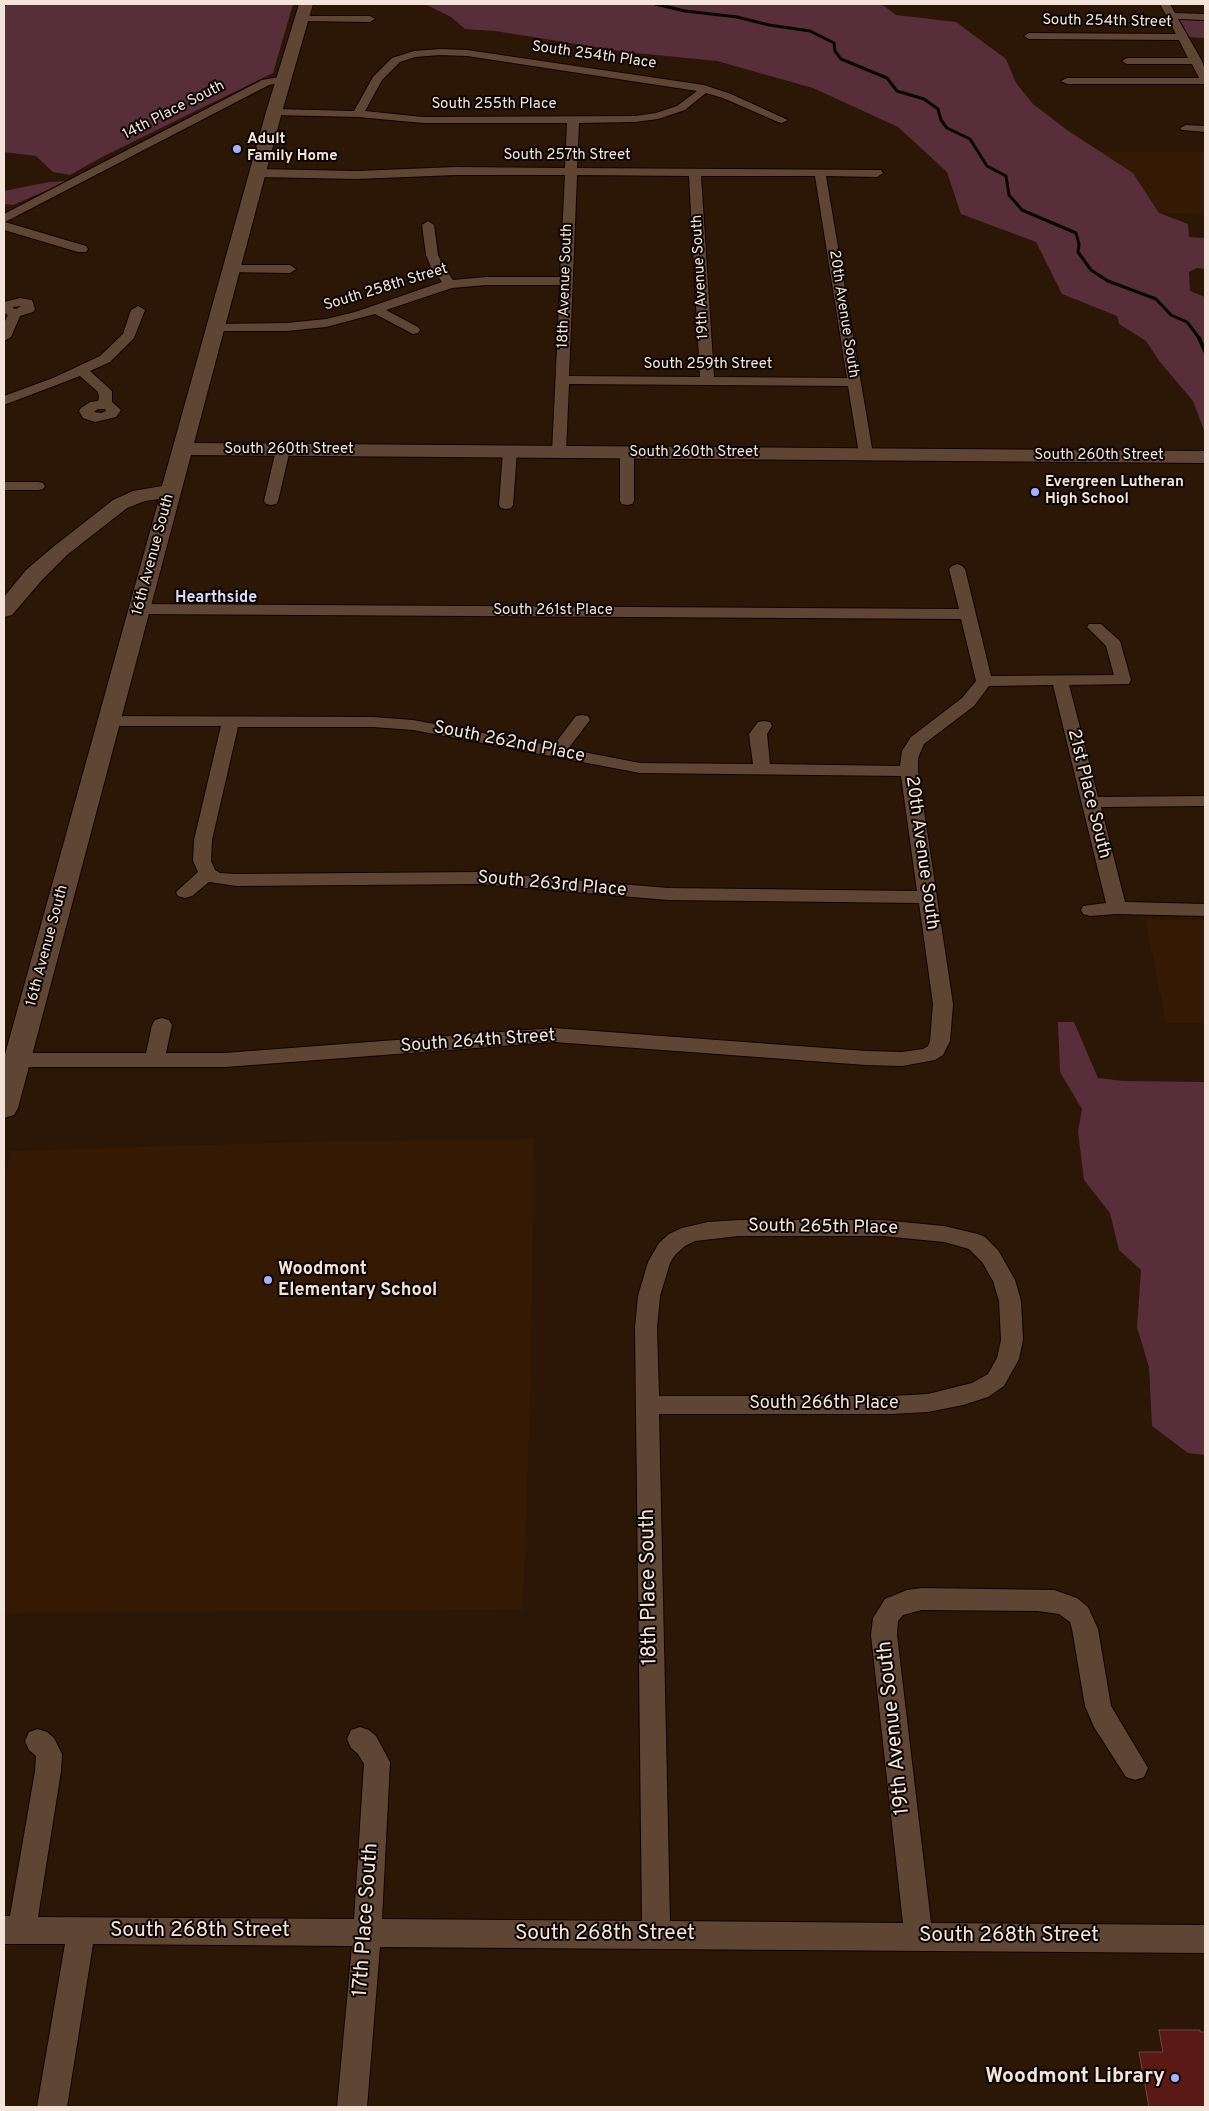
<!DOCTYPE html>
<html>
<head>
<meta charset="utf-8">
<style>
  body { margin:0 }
  #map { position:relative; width:1209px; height:2111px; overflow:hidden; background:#2c1606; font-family:Overpass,sans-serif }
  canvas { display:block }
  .frame { position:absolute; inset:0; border:5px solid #f3e3d9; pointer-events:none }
</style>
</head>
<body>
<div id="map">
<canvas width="1209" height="2111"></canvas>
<div class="frame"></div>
</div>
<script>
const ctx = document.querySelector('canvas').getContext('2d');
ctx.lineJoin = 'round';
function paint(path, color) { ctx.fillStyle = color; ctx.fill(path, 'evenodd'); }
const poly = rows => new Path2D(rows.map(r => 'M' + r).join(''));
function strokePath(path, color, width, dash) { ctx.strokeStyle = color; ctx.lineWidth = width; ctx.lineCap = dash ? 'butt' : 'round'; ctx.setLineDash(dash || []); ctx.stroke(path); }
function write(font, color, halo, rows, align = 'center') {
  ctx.font = font + ' Overpass,sans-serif'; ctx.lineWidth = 4; ctx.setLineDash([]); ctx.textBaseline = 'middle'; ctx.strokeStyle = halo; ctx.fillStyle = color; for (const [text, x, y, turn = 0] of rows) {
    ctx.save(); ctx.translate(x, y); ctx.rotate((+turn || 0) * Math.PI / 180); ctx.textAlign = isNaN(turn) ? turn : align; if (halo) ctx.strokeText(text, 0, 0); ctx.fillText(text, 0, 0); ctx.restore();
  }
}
paint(poly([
  [1100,152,1205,152,1205,214,1159,213,1133,173],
  [1145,919,1205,920,1205,1023,1166,1023],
  [534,1139,531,1379,523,1610,4,1613,4,1180,11,1151,331,1141]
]), '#341904');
paint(poly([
  [4,4,293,4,273,73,102,157,70,175,53,172,36,156,4,152],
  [425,4,876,4,884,6,896,15,956,22,1006,59,1016,83,1033,104,1067,130,1133,173,1159,213,1188,224,1189,237,1205,238,1205,269,1197,268,1189,272,1190,291,1205,297,1205,433,1193,401,1160,362,1146,341,1119,324,1117,316,1062,294,1036,242,961,214,947,172,898,127,813,88,717,61,626,52,495,31,465,29,451,17],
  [1172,16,1205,17,1205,38,1184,37],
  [68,181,13,205,4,204,4,191,49,182],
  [1058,1022,1074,1022,1098,1078,1124,1081,1205,1082,1205,1455,1188,1453,1152,1426,1149,1367,1137,1327,1141,1270,1119,1250,1110,1213,1084,1180,1078,1132,1082,1109,1060,1072]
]), '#582e3b');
strokePath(poly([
  [655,4,685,11,737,17,769,25,810,31,834,43,835,51,841,59,887,78,897,91,924,99,938,109,941,120,947,128,970,139,987,166,1006,176,1009,195,1022,210,1076,233,1079,244,1078,252,1091,270,1108,281,1156,299,1171,315,1187,322,1200,339],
  [4,5,6,4]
]), '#080800', 3);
strokePath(poly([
  [1199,338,1205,351]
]), '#080800', 4);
const building = poly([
  [1159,2030,1200,2030,1200,2032,1205,2032,1205,2107,1149,2107,1139,2052,1163,2052,1159,2030]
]);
paint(building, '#5a1914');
strokePath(building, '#694944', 1);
const minor = poly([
  [1160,4,1170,4,1175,13,1205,14,1205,20,1178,19,1202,61,1205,69,1205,84,1067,84,1061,81,1067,78,1199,78,1192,64,1127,64,1122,61,1127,58,1188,58,1179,40,1029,39,1024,36,1029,33,1176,34,1160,4],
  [302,16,370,16,375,19,370,22,298,21,297,19,302,16],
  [440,49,467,50,704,85,731,94,788,120,782,123,778,122,723,98,706,93,685,110,658,119,635,122,579,123,577,168,881,170,883,173,877,177,826,176,873,454,871,457,861,457,859,454,848,386,569,384,566,452,564,455,554,455,552,452,560,285,486,285,452,288,386,310,418,327,420,330,418,333,413,334,375,314,326,327,287,331,211,331,209,328,216,324,287,323,326,319,355,312,442,282,431,267,426,255,422,225,428,221,434,225,438,255,443,266,453,280,486,277,560,277,565,175,456,175,357,179,258,177,252,173,258,169,357,171,456,167,565,168,567,123,423,123,358,117,274,115,268,112,274,109,354,111,373,77,392,58,414,51,440,49],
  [440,55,467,56,697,91,677,106,656,113,635,116,423,117,365,111,382,80,400,62,415,57,440,55],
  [577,175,689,176,700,377,569,376,577,175],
  [701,176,815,176,847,378,714,377,701,176],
  [285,76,289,77,290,79,289,81,269,85,5,222,86,246,88,249,86,252,78,252,4,230,4,214,262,80,285,76],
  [1186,125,1205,126,1205,132,1182,130,1180,128,1186,125],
  [231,265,290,265,296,269,290,273,226,272,225,269,226,266,231,265],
  [20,298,32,300,35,309,33,312,20,316,11,337,4,341,4,323,8,315,4,313,4,302,20,298],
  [21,306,16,309,13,308,13,307,21,306],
  [138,306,145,310,134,338,110,362,90,371,112,391,112,402,121,410,116,417,95,422,83,418,79,411,81,408,90,402,98,401,99,398,98,392,80,376,4,405,4,396,53,378,100,356,123,334,131,310,138,306],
  [98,409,105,409,106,411,101,413,94,412,98,409],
  [283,446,288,447,290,450,278,501,276,504,271,505,266,504,264,501,276,450,278,447,283,446],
  [510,447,515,448,517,451,513,505,511,508,506,509,501,508,499,505,503,451,505,448,510,447],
  [627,448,632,449,634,452,634,501,632,504,627,505,622,504,620,501,620,452,622,449,627,448],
  [4,482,38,482,43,483,45,486,43,489,38,490,4,490,4,482],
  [957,564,962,566,965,569,991,676,1114,675,1106,646,1087,627,1089,624,1101,624,1120,641,1131,680,1129,684,1069,685,1098,797,1205,796,1205,806,1101,807,1125,902,1205,904,1205,916,1117,914,1090,916,1083,914,1081,910,1083,906,1106,903,1053,685,989,686,974,706,924,744,918,758,918,771,953,1004,950,1041,943,1055,935,1060,902,1066,866,1065,554,1042,225,1067,17,1067,10,1065,7,1060,10,1055,17,1053,146,1053,152,1025,155,1020,162,1018,169,1020,172,1025,166,1053,225,1053,554,1028,866,1051,902,1052,923,1049,928,1046,930,1041,933,1004,919,903,668,900,479,884,236,886,209,882,192,896,185,898,178,896,176,892,198,872,193,861,194,840,221,726,109,726,103,725,101,721,103,717,109,716,373,717,413,720,553,746,576,716,582,715,588,716,590,720,568,749,640,763,753,764,749,734,758,722,764,721,770,722,772,726,767,734,770,764,900,766,902,751,911,737,962,698,976,681,961,619,139,614,133,612,131,609,133,606,139,604,959,609,949,569,952,566,957,564],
  [238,727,373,727,413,730,640,773,901,776,917,891,668,888,479,872,236,874,220,873,215,870,211,861,212,840,238,727],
  [739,1220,882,1220,944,1226,978,1234,985,1237,998,1250,1015,1280,1021,1301,1023,1340,1019,1359,1004,1386,988,1397,963,1405,928,1412,891,1414,659,1414,670,1921,903,1923,871,1635,873,1618,885,1599,907,1590,922,1588,1054,1590,1077,1598,1088,1607,1098,1629,1111,1706,1148,1768,1144,1777,1135,1780,1126,1777,1094,1727,1085,1706,1072,1629,1070,1622,1059,1614,1037,1611,922,1610,903,1615,898,1621,897,1635,931,1923,1205,1925,1205,1953,380,1947,367,2107,337,2107,352,1946,93,1944,67,2107,37,2107,65,1944,4,1944,4,1916,10,1916,35,1771,36,1756,29,1750,25,1741,29,1732,38,1729,47,1732,54,1738,62,1754,61,1771,38,1917,354,1919,364,1764,358,1754,351,1748,347,1739,351,1730,360,1727,369,1730,376,1736,390,1762,382,1919,642,1921,635,1328,638,1296,648,1262,659,1243,669,1234,682,1228,708,1222,739,1220],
  [739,1236,882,1236,944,1242,969,1249,982,1262,993,1281,999,1301,1001,1340,997,1358,988,1374,972,1383,928,1394,891,1396,659,1396,657,1328,660,1296,670,1263,675,1255,685,1246,695,1241,739,1236]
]);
const secondary = poly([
  [299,4,313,4,282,112,194,443,1205,451,1205,463,191,455,18,1108,14,1115,4,1118,4,1058,159,499,145,501,127,508,67,555,42,580,12,615,4,617,4,597,26,570,53,547,113,500,133,491,162,486,266,112,299,4]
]);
strokePath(minor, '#130200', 2);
strokePath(secondary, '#130200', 2);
paint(minor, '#5f4634');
paint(secondary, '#5f4634');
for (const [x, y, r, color] of [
  [237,149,5,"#a7b1fc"],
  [1035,492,5,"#a7b1fc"],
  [268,1280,5,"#a7b1fc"],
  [1175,2078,5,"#a7b1fc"]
]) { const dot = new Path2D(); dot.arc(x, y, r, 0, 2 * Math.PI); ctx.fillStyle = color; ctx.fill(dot); strokePath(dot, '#0d0502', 2); }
write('15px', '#f3e3d9', '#0d0502', [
  ["South 254th Street",1107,22,1],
  ["South 254th Place",594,56,8],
  ["South 255th Place",494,105],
  ["14th Place South",174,111,-27],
  ["South 257th Street",567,156],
  ["19th Avenue South",701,277,-93],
  ["18th Avenue South",566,286,-88],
  ["South 258th Street",386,288,-17],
  ["20th Avenue South",843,314,81],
  ["South 259th Street",708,365],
  ["South 260th Street",289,450],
  ["South 260th Street",694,453],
  ["South 260th Street",1099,456],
  ["16th Avenue South",154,555,-75],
  ["South 261st Place",553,611],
  ["16th Avenue South",48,946,-75]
]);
write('bold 15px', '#f3e3d9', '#0d0502', [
  ["Adult",247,140],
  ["Family Home",247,157],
  ["Evergreen Lutheran",1045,483],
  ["High School",1045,500]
], 'left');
write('bold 16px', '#d9ddfa', '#0d0502', [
  ["Hearthside",216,599]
]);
write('18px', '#f3e3d9', '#0d0502', [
  ["South 262nd Place",509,743,11],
  ["21st Place South",1088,794,76],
  ["20th Avenue South",921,853,82],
  ["South 263rd Place",552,885,5],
  ["South 264th Street",478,1042,-4],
  ["South 265th Place",823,1228,1],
  ["South 266th Place",824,1404]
]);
write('bold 18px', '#f3e3d9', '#0d0502', [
  ["Woodmont",278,1270],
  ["Elementary School",278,1291]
], 'left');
write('21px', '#f3e3d9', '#0d0502', [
  ["18th Place South",650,1587,-91],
  ["19th Avenue South",895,1728,-96],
  ["17th Place South",367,1920,-86],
  ["South 268th Street",200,1932],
  ["South 268th Street",605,1935],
  ["South 268th Street",1009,1937]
]);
write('bold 21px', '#f3e3d9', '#0d0502', [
  ["Woodmont Library",1165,2078]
], 'right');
</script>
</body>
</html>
